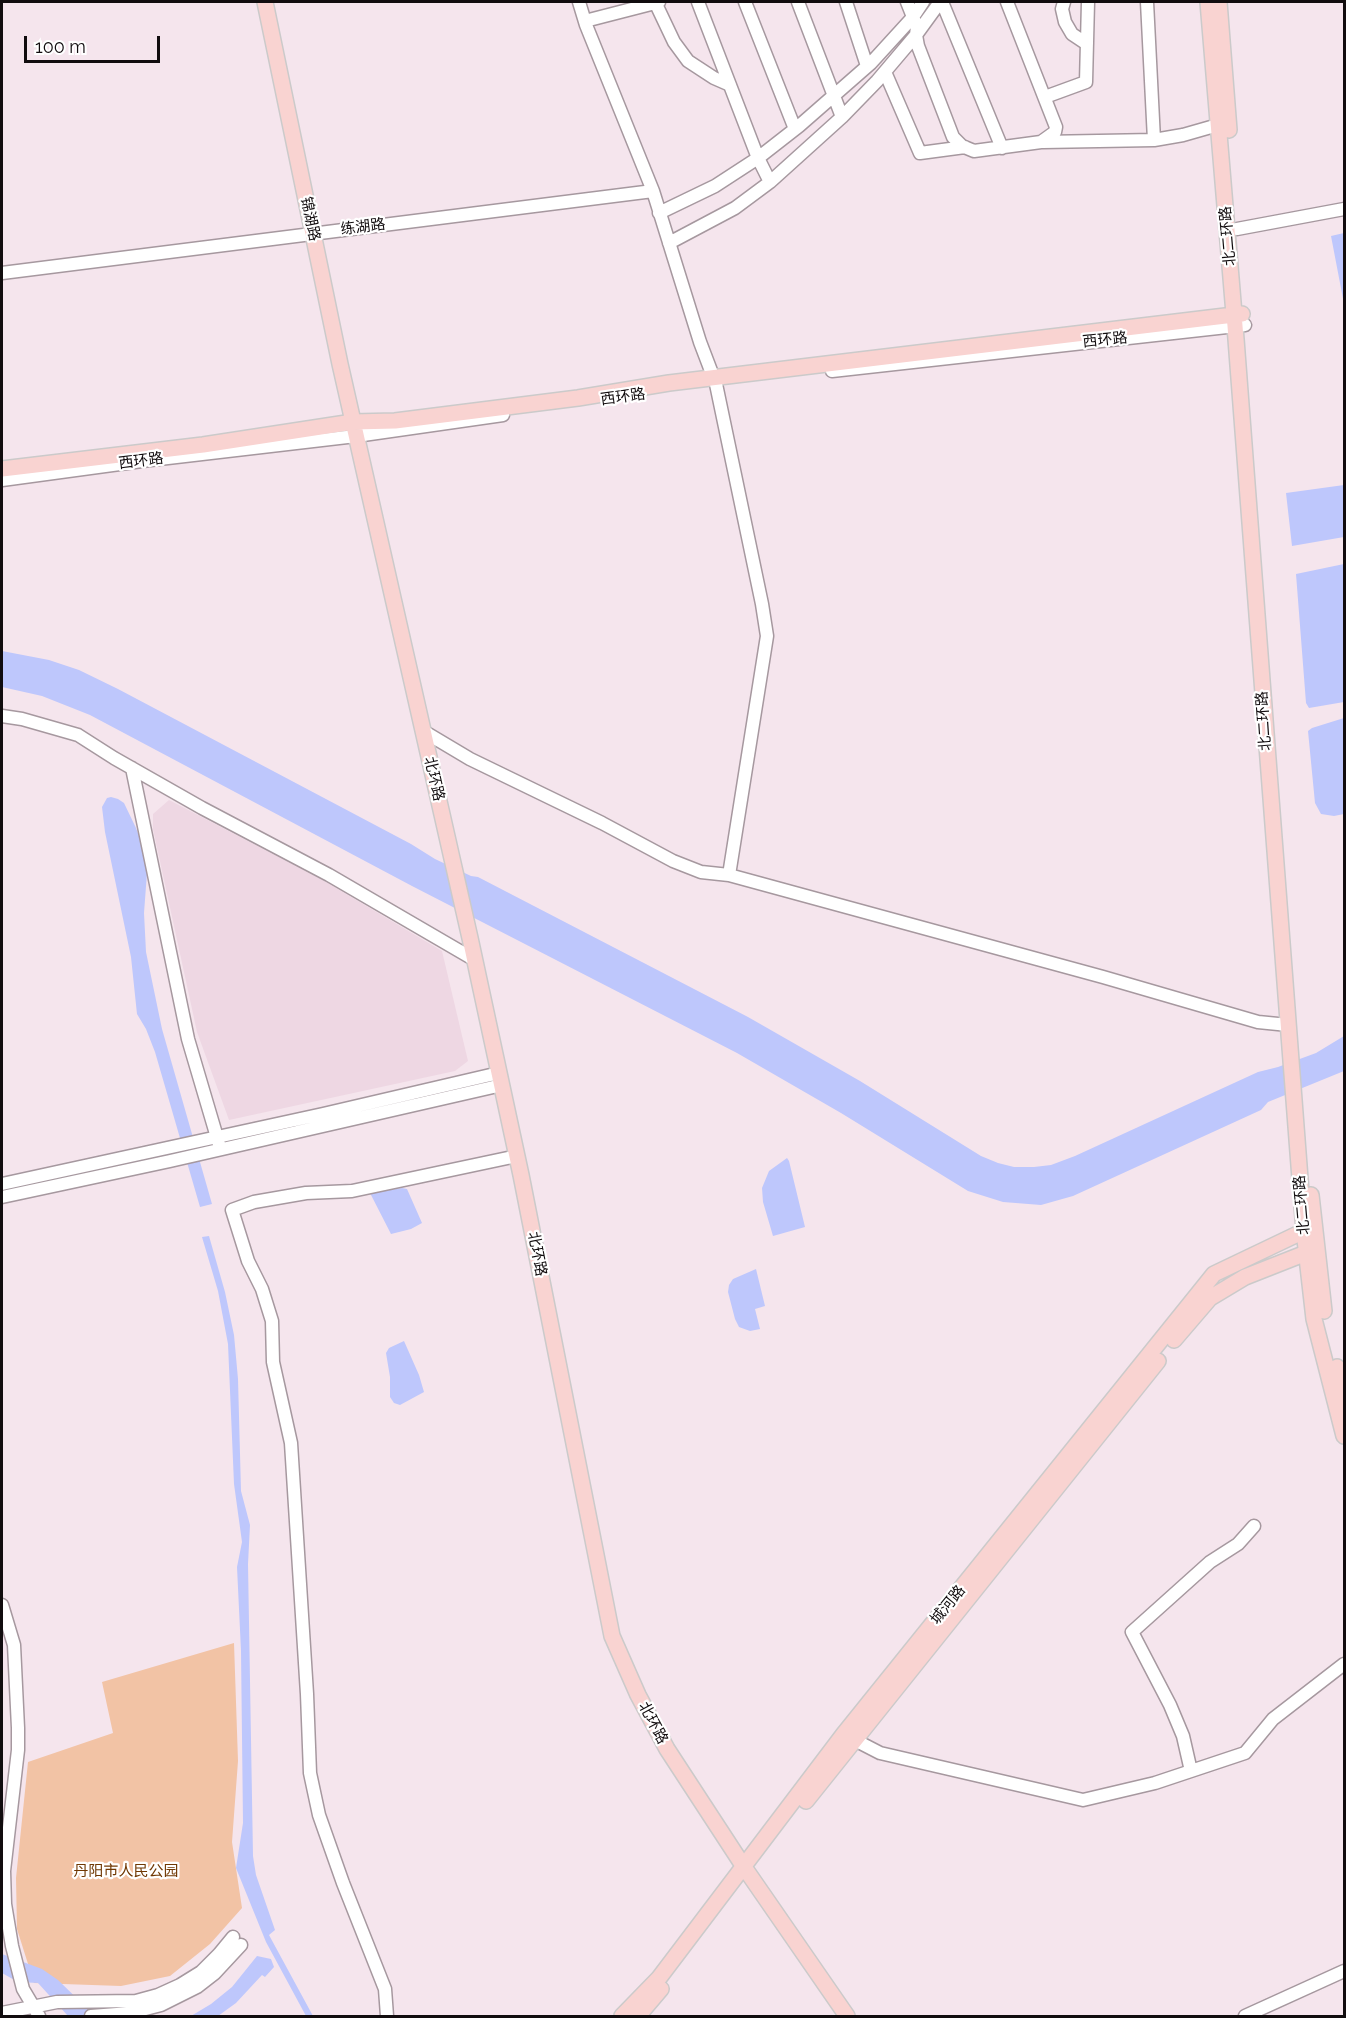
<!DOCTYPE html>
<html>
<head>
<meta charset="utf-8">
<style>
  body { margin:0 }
  #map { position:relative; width:1346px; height:2018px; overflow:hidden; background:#f5e5ed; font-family:Raleway,sans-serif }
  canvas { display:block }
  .frame { position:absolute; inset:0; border:3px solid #110c0e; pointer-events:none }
  .scale { position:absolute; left:24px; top:36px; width:136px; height:27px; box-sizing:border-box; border:3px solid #110c0e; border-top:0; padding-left:8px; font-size:18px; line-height:21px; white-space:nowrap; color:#110c0e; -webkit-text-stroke:4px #fff; paint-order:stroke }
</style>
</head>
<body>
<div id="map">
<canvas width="1346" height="2018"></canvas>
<div class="frame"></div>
<div class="scale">100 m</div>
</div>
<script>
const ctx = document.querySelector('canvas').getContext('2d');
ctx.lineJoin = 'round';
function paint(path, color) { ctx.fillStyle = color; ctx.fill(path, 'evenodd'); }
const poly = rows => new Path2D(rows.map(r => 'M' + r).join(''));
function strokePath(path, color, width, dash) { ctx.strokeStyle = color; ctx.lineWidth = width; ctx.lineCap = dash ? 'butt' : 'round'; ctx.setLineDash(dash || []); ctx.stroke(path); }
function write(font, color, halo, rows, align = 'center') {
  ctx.font = font + ' Raleway,"Noto Sans SC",sans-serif'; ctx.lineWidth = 4.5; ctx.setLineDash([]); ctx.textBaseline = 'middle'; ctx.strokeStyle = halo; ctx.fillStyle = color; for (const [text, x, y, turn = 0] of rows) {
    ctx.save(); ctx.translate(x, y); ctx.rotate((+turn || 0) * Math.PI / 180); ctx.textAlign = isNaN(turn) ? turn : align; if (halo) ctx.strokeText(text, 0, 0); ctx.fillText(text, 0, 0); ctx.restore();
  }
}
paint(poly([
  [169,800,321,879,442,951,468,1061,455,1071,229,1120,197,1032,153,829,153,814]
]), '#eed7e3');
paint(poly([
  [234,1643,238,1761,232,1842,242,1908,210,1944,170,1976,121,1986,34,1983,17,1929,16,1878,28,1762,113,1733,102,1682]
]), '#f2c3a5');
paint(poly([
  [1344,233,1344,304,1331,236],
  [1344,485,1344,537,1292,546,1286,493],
  [1344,564,1344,702,1309,708,1306,703,1296,574],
  [2,651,49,660,79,670,118,689,411,844,435,859,471,876,478,877,748,1017,860,1081,981,1156,998,1163,1014,1167,1034,1167,1051,1165,1075,1156,1258,1072,1278,1067,1316,1053,1344,1036,1344,1071,1268,1102,1261,1110,1073,1196,1041,1205,1003,1202,968,1191,841,1113,737,1053,412,886,90,715,42,696,2,687],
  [1344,718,1344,814,1334,816,1321,814,1315,803,1308,731,1312,728],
  [111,797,118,799,124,803,136,828,144,849,147,873,144,913,146,952,162,1029,212,1204,200,1207,155,1052,146,1029,137,1014,131,957,105,832,102,807,107,798],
  [787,1158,789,1161,805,1227,773,1236,763,1202,762,1188,769,1171],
  [402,1188,407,1189,422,1223,411,1229,391,1234,370,1193],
  [209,1236,225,1292,234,1335,238,1379,241,1491,250,1525,248,1564,253,1856,256,1875,275,1930,269,1935,313,2016,306,2016,266,1942,236,1868,243,1823,241,1651,237,1567,242,1542,234,1484,228,1344,218,1291,202,1237],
  [756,1269,765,1306,755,1309,760,1329,750,1331,739,1327,735,1319,728,1292,729,1285,733,1279],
  [404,1341,419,1375,424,1392,400,1405,394,1403,390,1397,390,1377,386,1353,389,1348],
  [2,1954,42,1969,58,1980,95,2016,68,2016,38,1983,18,1982,2,1973],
  [257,1956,271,1959,274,1967,265,1977,262,1975,236,2003,218,2016,191,2016,211,2004,232,1987]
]), '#bec7fc');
const minor = poly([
  [579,2,586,25,653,191,700,342,716,384,762,604,767,636,729,875],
  [655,2,674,42,688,61,714,78,730,85],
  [698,2,758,158,770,182],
  [745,2,795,129],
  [798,2,842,117],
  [846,2,867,66],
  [907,2,917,27,916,35,918,46,953,137,962,146,974,151,1041,142,1055,132,1056,127,1007,2],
  [942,2,1002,148],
  [1064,2,1062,9,1065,22,1072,34,1087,44],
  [585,21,659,2],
  [885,72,920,153,965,147],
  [1045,97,1086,82,1088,2],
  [1154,140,1183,135,1218,125],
  [1043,142,1154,140,1147,2],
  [659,213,715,186,758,158,799,126,871,63,913,17,923,2],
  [1237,229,1344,209],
  [669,243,735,208,770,182,842,117,877,81,916,35,940,2],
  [2,273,653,191],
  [832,371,1245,325],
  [2,480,142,461,356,436,503,415],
  [2,716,22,719,78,735,114,758,202,808,329,875,475,960],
  [423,731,470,759,602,823,673,861,701,872,729,875,1103,977,1258,1022,1288,1025],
  [132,768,188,1039,219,1144],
  [2,1184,323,1114,499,1073],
  [2,1197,170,1161,502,1085],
  [2,1605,14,1645,18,1728,18,1750,4,1871,5,1904,12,1946,23,1989,39,2016],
  [847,1736,880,1753,1083,1800,1155,1783,1245,1753,1273,1719,1344,1664],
  [1191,1771,1183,1736,1170,1705,1132,1632,1210,1562,1238,1544,1254,1526],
  [2,2013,57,2002,136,2001,158,1995,180,1985,201,1972,219,1954,233,1937],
  [91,2016,130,2013,161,2005,197,1987,215,1973,241,1945],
  [387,2016,385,1989,343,1883,319,1815,310,1773,307,1694,291,1443,273,1362,272,1321,262,1289,248,1261,232,1210,254,1202,306,1193,352,1191,517,1156],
  [1245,2016,1344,1971]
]);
const major = poly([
  [265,2,340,364,470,938,521,1175,612,1636,638,1695,667,1749,744,1867,847,2016],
  [1208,2,1235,326,1304,1231,1314,1319,1344,1436],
  [1219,2,1229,130],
  [2,469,203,445,353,422,395,421,578,398,669,383,1242,314],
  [1311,1195,1324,1311],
  [1174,1340,1210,1298,1245,1277,1306,1253],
  [1337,1367,1344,1396],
  [806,1801,1158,1361],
  [622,2016,659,1978,843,1735,1214,1274,1304,1231],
  [638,2016,661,1989]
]);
strokePath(minor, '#a6989f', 15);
strokePath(major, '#cbcaca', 18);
strokePath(minor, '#fff', 12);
strokePath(major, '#f9d3d1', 15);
write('15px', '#110c0e', '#fff', [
  ["锦湖路",310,219,78],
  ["练湖路",363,227,-7],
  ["北二环路",1228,236,-95],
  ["西环路",1105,340,-6],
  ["西环路",623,397,-8],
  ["西环路",141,461,-7],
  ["北二环路",1264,721,-94],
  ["北环路",434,779,77],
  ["北二环路",1302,1205,-95],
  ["北环路",537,1254,79],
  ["城河路",948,1605,-51],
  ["北环路",653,1723,62]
]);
write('15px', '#703803', '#fff', [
  ["丹阳市人民公园",126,1871]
]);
</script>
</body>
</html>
